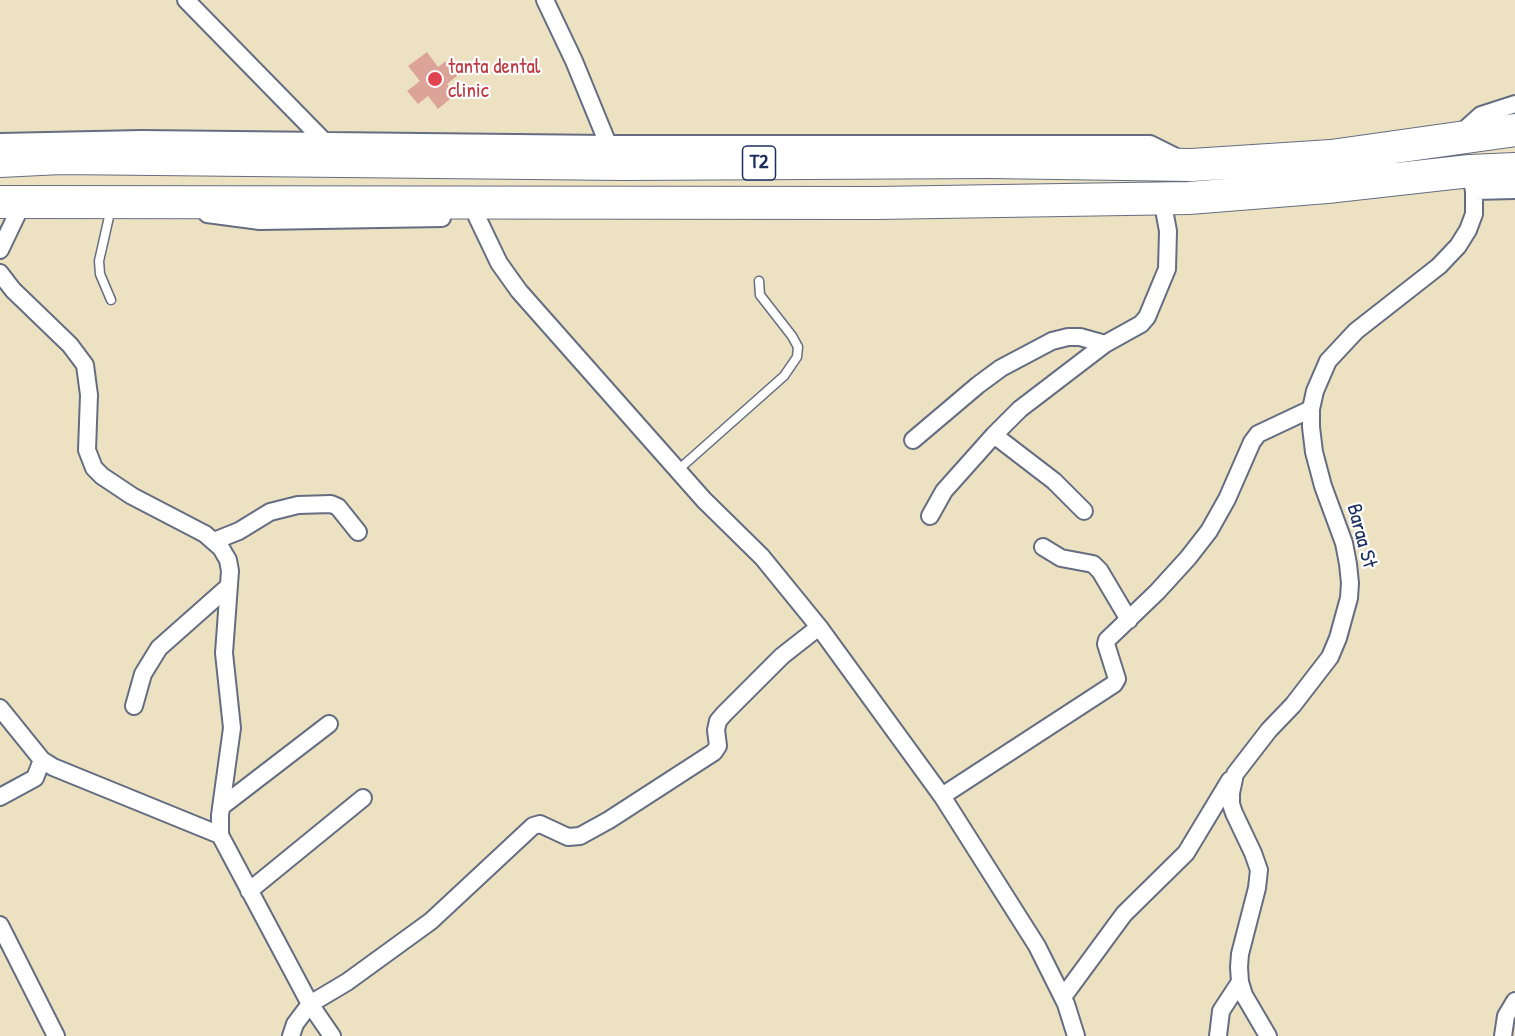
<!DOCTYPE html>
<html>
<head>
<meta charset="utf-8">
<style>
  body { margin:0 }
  canvas { display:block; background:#ece1c1 }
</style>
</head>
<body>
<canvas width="1515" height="1036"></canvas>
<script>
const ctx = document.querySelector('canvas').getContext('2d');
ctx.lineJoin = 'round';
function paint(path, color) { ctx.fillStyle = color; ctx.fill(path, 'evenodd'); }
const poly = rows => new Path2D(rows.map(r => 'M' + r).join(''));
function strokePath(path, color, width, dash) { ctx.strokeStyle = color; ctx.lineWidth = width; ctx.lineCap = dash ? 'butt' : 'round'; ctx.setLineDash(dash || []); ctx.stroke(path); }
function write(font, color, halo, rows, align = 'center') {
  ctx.font = font + ' "Patrick Hand",sans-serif'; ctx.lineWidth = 4.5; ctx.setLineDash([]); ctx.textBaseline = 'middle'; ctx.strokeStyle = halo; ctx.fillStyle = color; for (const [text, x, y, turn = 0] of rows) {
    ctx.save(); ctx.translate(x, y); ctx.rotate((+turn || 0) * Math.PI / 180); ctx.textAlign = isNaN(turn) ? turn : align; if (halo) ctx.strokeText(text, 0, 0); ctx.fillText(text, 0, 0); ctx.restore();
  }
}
paint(poly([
  [427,52,438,67,446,61,457,76,447,84,455,95,438,109,428,96,418,104,407,91,420,81,408,66]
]), '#dca499');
const lane = poly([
  [111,300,100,274,99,261,111,208],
  [678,470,784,376,797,357,798,347,792,336,760,295,759,281]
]);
const street = poly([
  [186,0,324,141],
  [545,0,574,61,608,144],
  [1460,134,1481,115,1515,104],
  [0,142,141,139,608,144,1150,144,1178,158],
  [1474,191,1515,190],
  [207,214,260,221,442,218],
  [477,217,499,263,519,291,704,500,762,557,819,627,942,796,1037,946,1066,1004,1076,1036],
  [0,250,23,202],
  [0,273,13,290,70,345,85,365,89,395,87,450,94,468,102,476,132,496,205,534,221,548,228,560,230,571,224,653,232,728,220,815,220,835,310,1004,332,1036],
  [994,435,1054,481,1084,511],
  [913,440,978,385,1001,368,1052,341,1068,337,1080,337,1105,344],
  [930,516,944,491,994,435,1020,409,1105,344,1141,324,1147,317,1167,269,1168,231,1162,199],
  [214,541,239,531,270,512,298,505,331,504,338,507,358,532],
  [1043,547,1061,558,1093,564,1100,571,1129,620],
  [134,706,143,674,159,648,229,586],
  [0,708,42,760,53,767,220,835],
  [942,796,1114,684,1117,679,1106,644,1107,640,1157,592,1188,558,1209,531,1227,499,1252,442,1258,434,1311,409],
  [0,797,35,778,42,760],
  [221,807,329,724],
  [249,891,363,798],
  [0,925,56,1036],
  [1063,997,1124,914,1186,853,1230,780],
  [291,1036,295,1024,310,1004,347,982,431,921,533,826,540,824,568,837,580,836,609,820,714,752,718,746,716,730,718,721,724,714,782,656,819,627],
  [1218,1036,1221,1011,1240,982],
  [1268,1036,1244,995,1240,982,1239,967,1240,954,1257,888,1259,870,1253,853,1234,813,1231,804,1231,793,1235,774,1269,730,1293,705,1330,657,1338,638,1349,598,1350,583,1348,564,1344,543,1323,486,1314,452,1311,427,1311,409,1315,391,1328,361,1356,331,1439,266,1458,246,1468,230,1474,214,1474,191,1470,171],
  [1503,1036,1506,1016,1515,1001]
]);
const highway = poly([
  [0,161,61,158,624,164,989,162,1192,165,1331,156,1515,130],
  [0,202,876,203,1189,198,1327,187,1470,171,1515,169]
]);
strokePath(lane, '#646d81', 11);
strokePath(street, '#646d81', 20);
strokePath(highway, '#646d81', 34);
strokePath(lane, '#fff', 8);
strokePath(street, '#fff', 16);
strokePath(highway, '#fff', 32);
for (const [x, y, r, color] of [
  [435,79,8,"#e0444e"]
]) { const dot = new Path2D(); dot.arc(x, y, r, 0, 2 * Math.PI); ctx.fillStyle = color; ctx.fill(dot); strokePath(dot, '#fff', 2); }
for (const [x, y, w] of [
  [759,163,33]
]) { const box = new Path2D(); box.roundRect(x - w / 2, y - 17, w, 34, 4.5); ctx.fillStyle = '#fff'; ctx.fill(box); strokePath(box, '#1b2f5e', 1.5); }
write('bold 20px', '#1b2f5e', null, [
  ["T2",759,163]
]);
write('21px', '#be3a42', '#fff', [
  ["tanta dental",448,67],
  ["clinic",448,91]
], 'left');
write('21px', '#1b2f5e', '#fff', [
  ["Baraa St",1361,536,75]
]);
</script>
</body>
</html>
